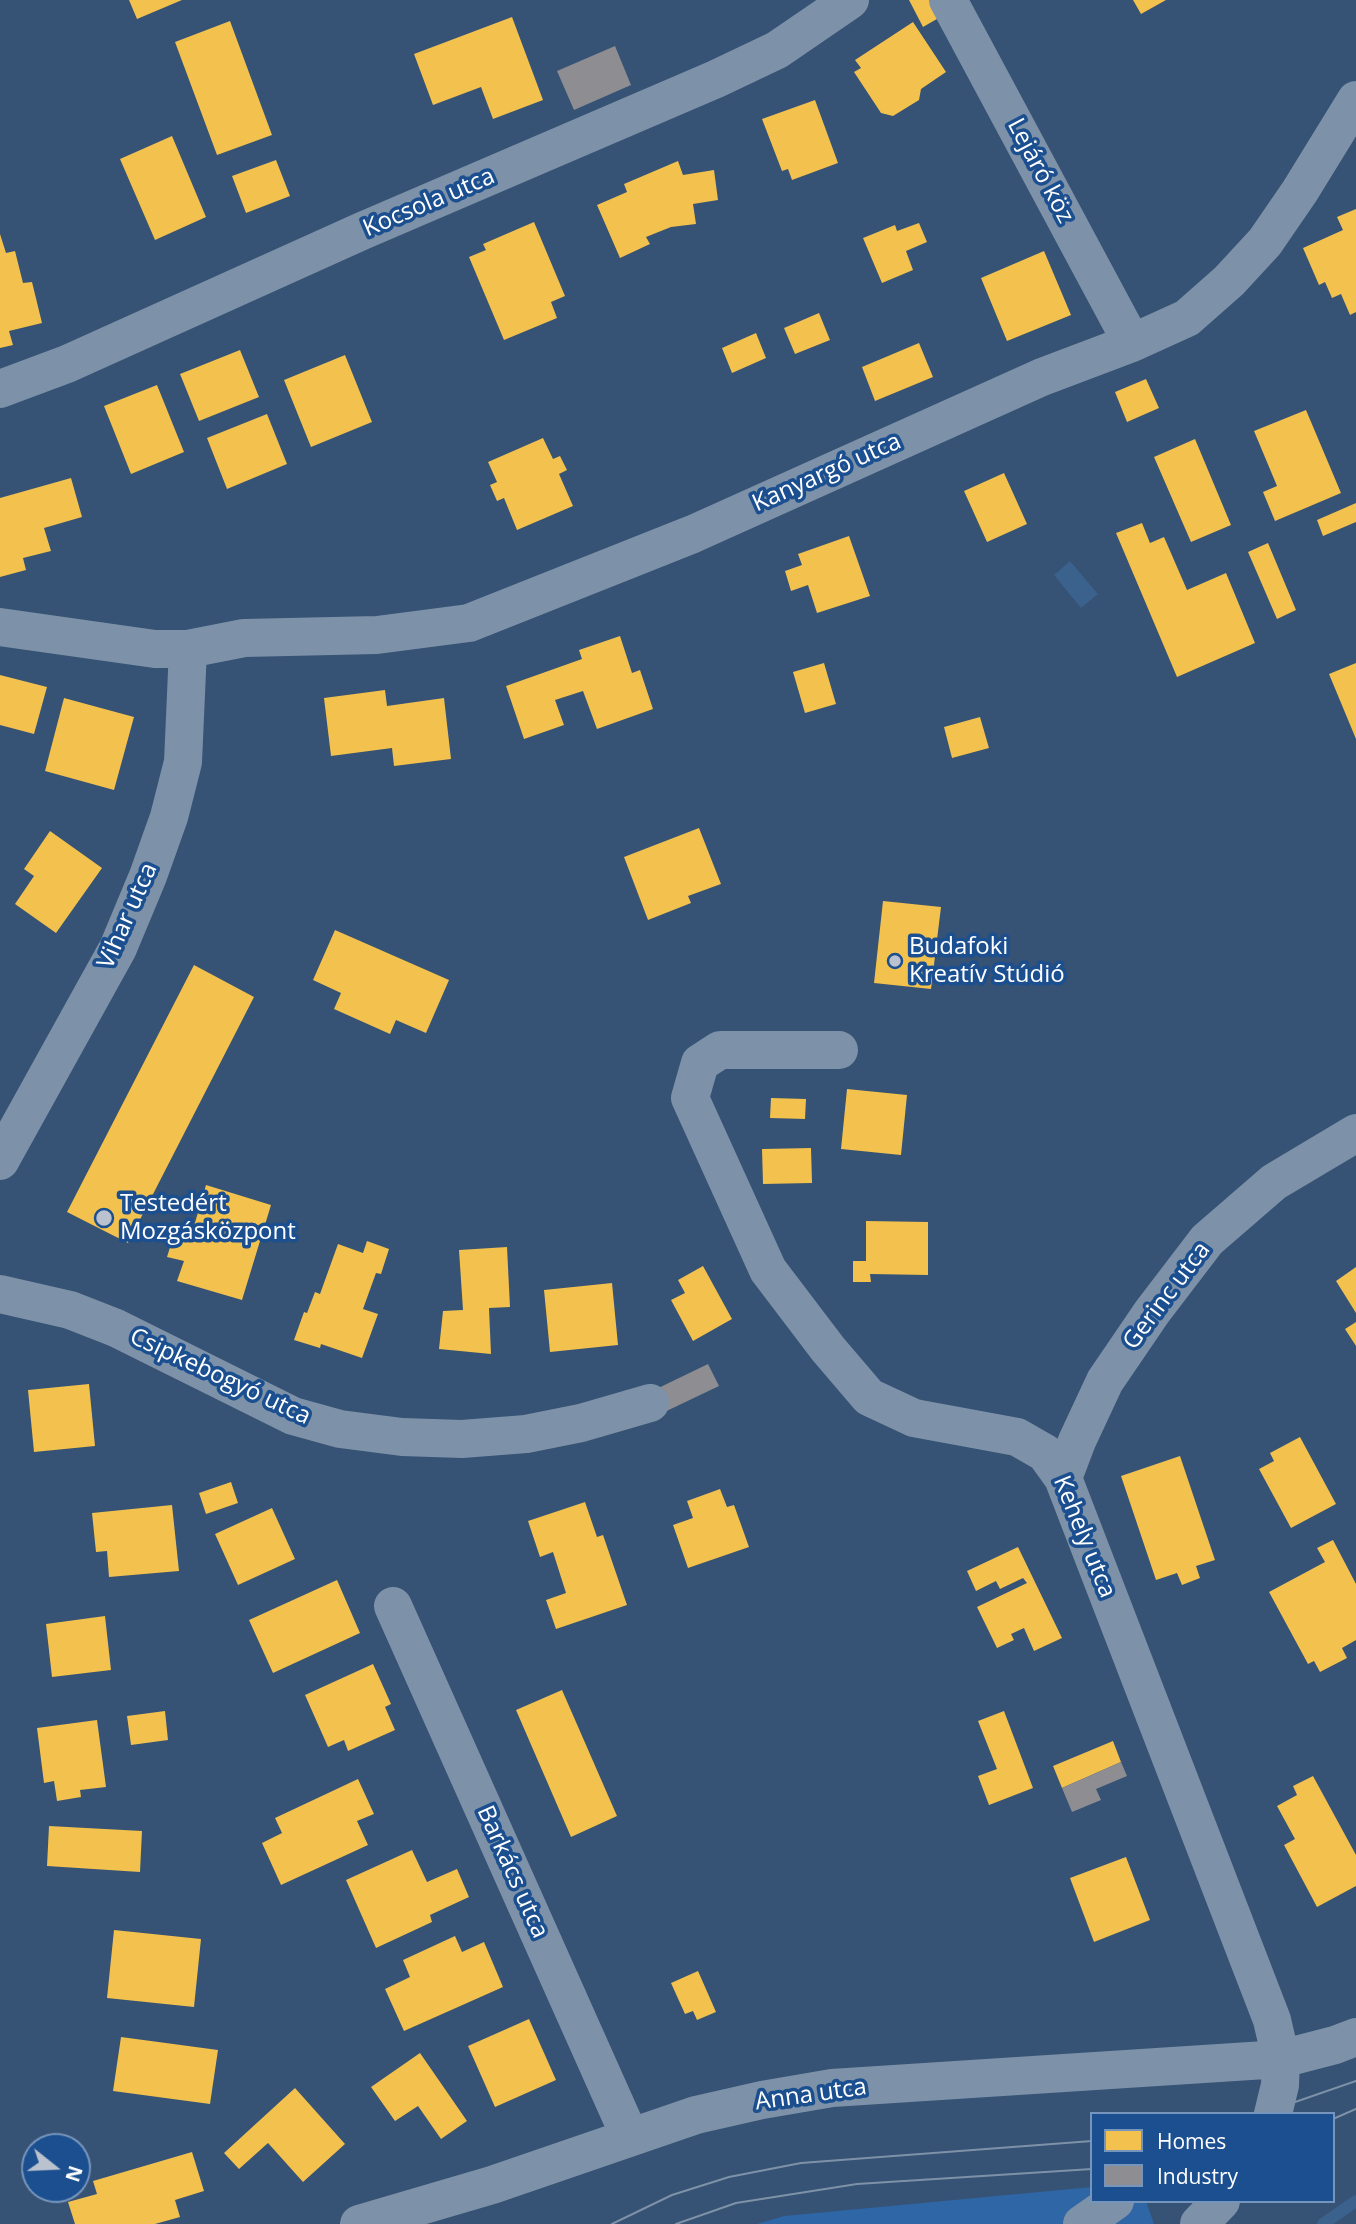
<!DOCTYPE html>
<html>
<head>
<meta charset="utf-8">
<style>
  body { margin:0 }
  #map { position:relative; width:1356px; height:2224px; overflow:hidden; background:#365274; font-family:"Open Sans",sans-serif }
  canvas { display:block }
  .legend { position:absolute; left:1090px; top:2112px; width:245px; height:91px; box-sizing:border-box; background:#1b4f8f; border:2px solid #7695bc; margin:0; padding:9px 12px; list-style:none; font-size:21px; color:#fff }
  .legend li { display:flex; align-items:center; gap:14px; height:35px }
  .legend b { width:35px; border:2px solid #7695bc }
  .north { position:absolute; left:21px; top:2133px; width:70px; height:70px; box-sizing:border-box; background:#1b4f8f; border:2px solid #7695bc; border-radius:50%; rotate:108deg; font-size:19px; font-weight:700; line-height:28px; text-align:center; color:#fff }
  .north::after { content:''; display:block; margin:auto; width:24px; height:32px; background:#b9c2ce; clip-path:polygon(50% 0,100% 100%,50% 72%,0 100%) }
</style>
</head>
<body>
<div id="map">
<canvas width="1356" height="2224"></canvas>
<ul class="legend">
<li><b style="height:19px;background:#f2c14e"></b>Homes</li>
<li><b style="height:19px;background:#8d8d92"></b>Industry</li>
</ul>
<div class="north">N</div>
</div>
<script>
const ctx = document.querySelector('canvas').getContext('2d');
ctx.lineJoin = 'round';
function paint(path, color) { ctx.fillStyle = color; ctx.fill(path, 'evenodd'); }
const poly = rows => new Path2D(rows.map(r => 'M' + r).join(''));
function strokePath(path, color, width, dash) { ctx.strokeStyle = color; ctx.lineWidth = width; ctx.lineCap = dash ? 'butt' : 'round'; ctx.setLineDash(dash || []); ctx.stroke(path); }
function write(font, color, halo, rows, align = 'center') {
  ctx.font = font + ' "Open Sans",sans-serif'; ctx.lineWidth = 7; ctx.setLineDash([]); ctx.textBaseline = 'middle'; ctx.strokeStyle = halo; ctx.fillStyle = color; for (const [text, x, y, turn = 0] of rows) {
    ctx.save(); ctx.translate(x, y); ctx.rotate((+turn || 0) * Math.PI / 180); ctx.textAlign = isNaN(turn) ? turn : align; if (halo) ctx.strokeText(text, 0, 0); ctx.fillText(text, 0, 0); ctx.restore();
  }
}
paint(poly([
  [1092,2187,1092,2201,1146,2201,1154,2224,757,2224,784,2216]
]), '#2f66a5');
paint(poly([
  [1070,561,1098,594,1081,608,1054,575]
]), '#3b618d');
paint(poly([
  [129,0,182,0,137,19],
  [909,0,932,0,942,16,923,27],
  [1133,0,1166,0,1141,14],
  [512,17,543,100,493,119,481,87,433,105,414,54],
  [230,21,272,135,217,155,175,42],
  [913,22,946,72,921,89,919,100,893,116,881,113,854,72,861,68,855,60],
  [815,100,838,163,792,180,788,169,782,171,762,119],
  [172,136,206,217,155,240,120,159],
  [276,160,290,196,246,213,232,176],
  [678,161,683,175,714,170,718,200,693,204,696,224,671,227,646,237,650,244,620,258,597,205,627,192,624,184],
  [1356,209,1356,312,1350,315,1341,294,1332,298,1325,282,1319,285,1303,248,1343,230,1337,217],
  [534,222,565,296,551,302,557,318,504,340,469,257,486,250,483,244],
  [919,223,927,242,906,251,913,270,882,283,863,238,895,225,897,231],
  [0,234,6,253,15,251,23,283,32,282,42,323,9,331,13,345,0,348],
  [1044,251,1071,315,1007,341,981,278],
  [819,313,830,340,795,354,784,328],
  [756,333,766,358,732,373,722,348],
  [919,343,933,377,875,401,862,367],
  [240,350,259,397,199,421,180,374],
  [345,355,372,422,311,447,284,380],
  [1146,379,1159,408,1127,422,1115,392],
  [157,385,184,452,131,474,104,406],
  [1306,410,1341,493,1275,521,1263,492,1277,486,1254,431],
  [267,414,287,464,227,489,207,438],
  [543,438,553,459,560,456,567,470,559,474,573,506,517,530,504,498,497,501,490,485,497,482,488,462],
  [1195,439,1231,525,1191,542,1154,457],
  [1004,473,1027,524,987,542,964,491],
  [71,478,82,517,44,528,51,551,23,558,26,570,0,577,0,498],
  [1356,503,1356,522,1323,536,1317,520],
  [1142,523,1150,543,1164,537,1187,590,1226,573,1255,643,1177,677,1116,533],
  [849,536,870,596,817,613,808,585,791,591,785,571,802,565,798,554],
  [1268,543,1296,610,1277,619,1248,552],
  [620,636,632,673,640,670,653,709,597,729,583,691,555,700,564,725,524,739,506,686,582,659,579,650],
  [824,663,836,704,805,713,793,672],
  [1356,663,1356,739,1329,674],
  [0,675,47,687,34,734,0,725],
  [385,690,387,706,444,698,451,759,394,766,392,748,331,756,324,698],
  [64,698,134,717,114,790,45,771],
  [980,717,989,748,952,758,944,727],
  [699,828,721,884,688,896,691,903,648,920,624,857],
  [50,831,102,868,56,933,15,904,34,876,24,869],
  [883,901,941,907,931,989,874,983],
  [335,930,449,980,426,1033,396,1020,390,1034,334,1009,341,993,313,980],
  [194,965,254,997,128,1243,67,1212],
  [847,1089,907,1095,901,1155,841,1149],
  [771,1098,806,1099,805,1119,770,1118],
  [811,1148,812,1183,763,1184,762,1149],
  [206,1185,271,1205,242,1300,177,1281,184,1261,167,1257,176,1228,192,1233],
  [866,1221,928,1222,928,1275,870,1274,871,1282,853,1282,853,1261,866,1261],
  [367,1241,389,1249,381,1274,376,1273,363,1309,378,1314,362,1358,321,1344,320,1348,294,1340,304,1312,307,1313,315,1292,320,1294,338,1244,363,1253],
  [507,1247,510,1307,489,1308,491,1354,439,1349,443,1311,463,1310,459,1250],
  [703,1266,732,1319,693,1341,671,1300,685,1293,678,1280],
  [1356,1267,1356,1313,1336,1281],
  [612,1283,618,1345,550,1352,544,1290],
  [1356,1322,1356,1346,1345,1329],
  [89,1384,95,1446,34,1452,28,1390],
  [1300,1437,1336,1504,1291,1528,1259,1469,1274,1461,1270,1453],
  [1180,1456,1215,1560,1196,1566,1200,1578,1182,1585,1177,1573,1156,1580,1121,1476],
  [231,1482,238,1503,206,1514,199,1493],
  [720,1489,727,1507,734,1505,749,1547,688,1568,673,1525,693,1518,687,1501],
  [585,1502,597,1537,603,1535,627,1605,556,1629,546,1600,566,1593,553,1552,540,1557,528,1521],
  [172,1505,179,1571,109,1577,107,1551,96,1552,92,1513],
  [272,1508,295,1559,238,1585,215,1534],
  [1333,1540,1356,1584,1356,1640,1342,1648,1347,1658,1320,1672,1314,1661,1308,1664,1269,1592,1325,1562,1317,1548],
  [1018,1547,1062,1638,1034,1651,1024,1628,1011,1634,1014,1640,997,1648,977,1607,1027,1583,1023,1578,1000,1589,996,1581,976,1591,967,1571],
  [337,1580,360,1633,273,1673,249,1620],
  [105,1616,111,1670,52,1677,46,1624],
  [373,1664,391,1704,385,1707,395,1730,348,1751,344,1740,328,1747,305,1695],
  [562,1690,617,1816,571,1837,516,1710],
  [165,1711,168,1740,131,1745,127,1716],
  [1004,1711,1033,1788,989,1805,978,1776,997,1769,978,1721],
  [97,1720,106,1787,80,1790,81,1797,57,1801,54,1781,44,1783,37,1728],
  [1113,1741,1121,1762,1062,1788,1053,1766],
  [1313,1776,1356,1855,1356,1886,1317,1907,1284,1845,1295,1839,1277,1806,1297,1795,1293,1786],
  [358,1779,374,1814,357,1821,368,1845,281,1885,262,1843,282,1833,275,1818],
  [49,1826,142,1831,140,1872,47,1866],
  [412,1850,427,1882,457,1869,469,1897,430,1915,432,1922,376,1948,346,1880],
  [1126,1857,1150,1920,1094,1942,1070,1878],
  [114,1930,201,1939,194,2007,107,1998],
  [455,1936,462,1952,484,1942,503,1987,404,2031,385,1989,410,1977,403,1960],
  [698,1971,716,2012,697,2020,693,2011,685,2014,671,1983],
  [529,2019,556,2080,495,2107,468,2046],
  [121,2037,218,2050,210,2104,113,2091],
  [420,2053,467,2121,441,2139,418,2106,395,2121,371,2087],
  [295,2088,345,2144,303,2182,268,2143,239,2169,224,2153],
  [192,2152,204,2191,175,2200,180,2217,155,2224,75,2224,68,2202,97,2194,93,2181]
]), '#f2c14e');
paint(poly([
  [615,46,631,85,574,110,557,71],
  [708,1364,719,1386,654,1417,648,1393],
  [1121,1762,1127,1776,1096,1789,1101,1800,1072,1812,1062,1788]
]), '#8d8d92');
strokePath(poly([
  [1323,2224,1356,2201]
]), '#3b618d', 12);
strokePath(poly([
  [948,0,1132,343],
  [0,389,67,364,362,231,716,79,777,50,850,0],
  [0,627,155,649,188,649,244,638,377,635,469,623,693,534,1042,377,1132,343,1187,318,1229,281,1265,242,1300,191,1356,100],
  [839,1050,720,1050,700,1063,690,1098,768,1270,828,1349,869,1397,914,1418,1017,1437,1045,1453,1063,1478,1272,2020,1281,2059,1280,2085,1273,2114],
  [0,1161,118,948,148,876,169,817,183,762,188,649],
  [0,1294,70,1310,116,1328,293,1416,340,1429,402,1437,462,1439,526,1434,581,1423,650,1403],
  [1063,1478,1077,1441,1105,1381,1152,1312,1207,1240,1274,1182,1356,1133],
  [393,1606,630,2137],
  [359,2224,492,2185,696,2115,762,2100,832,2088,1281,2059,1335,2045,1356,2037],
  [1082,2224,1115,2201],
  [1199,2224,1221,2201]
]), '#7d92a8', 38);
strokePath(poly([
  [1254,2114,1275,2109,1356,2081],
  [1333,2119,1356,2109],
  [612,2224,672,2195,729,2177,801,2163,1092,2141],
  [676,2224,736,2203,857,2184,1092,2169]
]), '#7e92a7', 2);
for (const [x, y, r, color] of [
  [895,961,7,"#b9c2ce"],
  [104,1218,9,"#b9c2ce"]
]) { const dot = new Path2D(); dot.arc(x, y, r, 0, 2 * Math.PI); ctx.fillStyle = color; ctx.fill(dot); strokePath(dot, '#1b4f8f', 2.5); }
write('24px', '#fff', '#1b4f8f', [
  ["Lejáró köz",1040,171,62],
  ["Kocsola utca",429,203,-23],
  ["Kanyargó utca",827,473,-24],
  ["Vihar utca",128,916,-66],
  ["Gerinc utca",1167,1296,-53],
  ["Csipkebogyó utca",220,1377,25],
  ["Kehely utca",1084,1537,68],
  ["Barkács utca",512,1872,66],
  ["Anna utca",811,2095,-8]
]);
write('24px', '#fff', '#1b4f8f', [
  ["Budafoki",909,947],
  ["Kreatív Stúdió",909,975],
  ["Testedért",120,1204],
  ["Mozgásközpont",120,1232]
], 'left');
</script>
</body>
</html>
